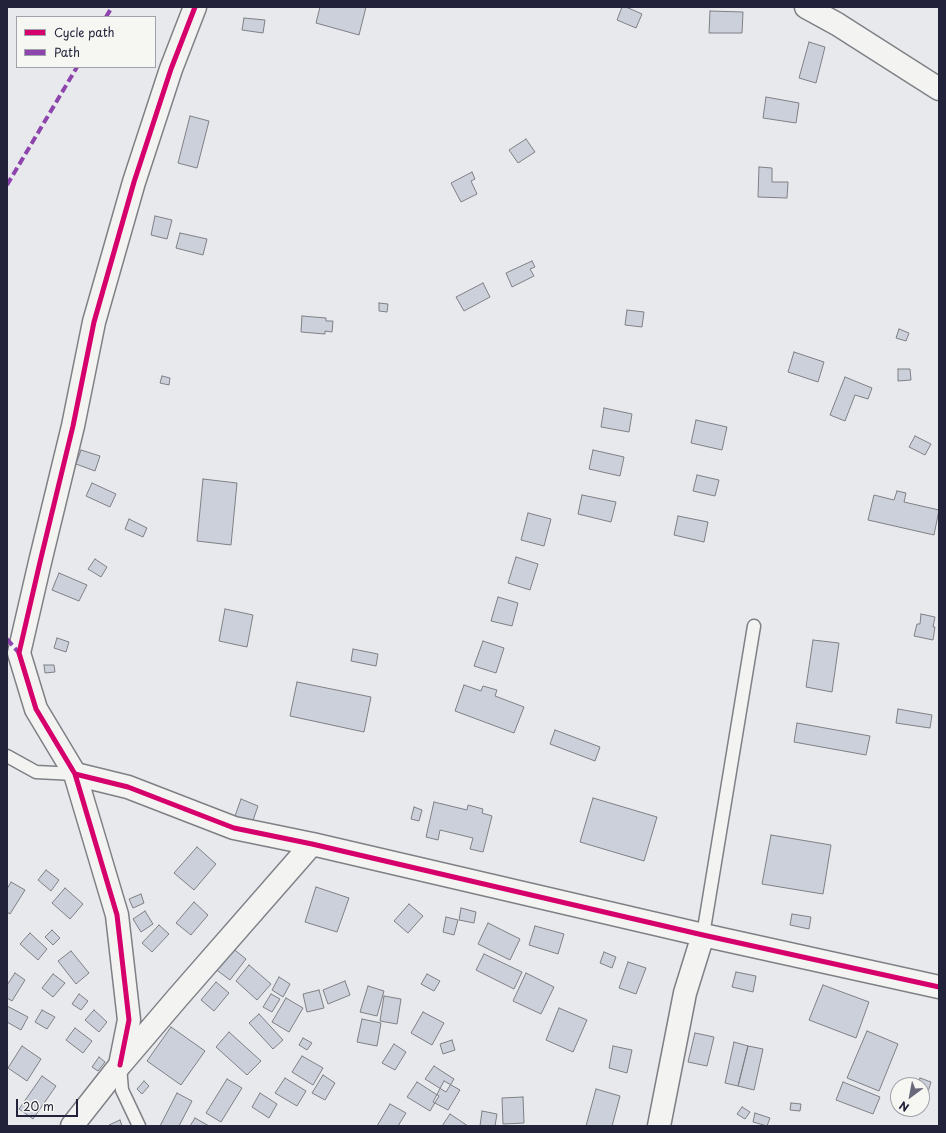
<!DOCTYPE html>
<html>
<head>
<meta charset="utf-8">
<style>
  body { margin:0 }
  #map { position:relative; width:946px; height:1133px; overflow:hidden; background:#e7e9ec; font-family:"Playpen Sans",sans-serif }
  canvas { display:block }
  .frame { position:absolute; inset:0; border:8px solid #22223b; pointer-events:none }
  .legend { position:absolute; left:16px; top:16px; width:140px; height:52px; box-sizing:border-box; background:#f6f6f2; border:1px solid #a1a1a9; margin:0; padding:5px 7px; list-style:none; font-size:12px; color:#22223b }
  .legend li { display:flex; align-items:center; gap:8px; height:20px }
  .legend b { width:20px; border:1px solid #a1a1a9 }
  .north { position:absolute; left:890px; top:1077px; width:40px; height:40px; box-sizing:border-box; background:#f6f6f2; border:1px solid #a1a1a9; border-radius:50%; rotate:212deg; font-size:11px; font-weight:700; line-height:16px; text-align:center; color:#22223b }
  .north::after { content:''; display:block; margin:auto; width:14px; height:18px; background:#676879; clip-path:polygon(50% 0,100% 100%,50% 72%,0 100%) }
  .scale { position:absolute; left:16px; top:1099px; width:62px; height:18px; box-sizing:border-box; border:2px solid #22223b; border-top:0; padding-left:5px; font-size:12px; line-height:14px; white-space:nowrap; color:#22223b; -webkit-text-stroke:3px #f6f6f2; paint-order:stroke }
</style>
</head>
<body>
<div id="map">
<canvas width="946" height="1133"></canvas>
<div class="frame"></div>
<ul class="legend">
<li><b style="height:5px;background:#d6006c"></b>Cycle path</li>
<li><b style="height:5px;background:#8e44ad"></b>Path</li>
</ul>
<div class="north">N</div>
<div class="scale">20 m</div>
</div>
<script>
const ctx = document.querySelector('canvas').getContext('2d');
ctx.lineJoin = 'round';
function paint(path, color) { ctx.fillStyle = color; ctx.fill(path, 'evenodd'); }
const poly = rows => new Path2D(rows.map(r => 'M' + r).join(''));
function strokePath(path, color, width, dash) { ctx.strokeStyle = color; ctx.lineWidth = width; ctx.lineCap = dash ? 'butt' : 'round'; ctx.setLineDash(dash || []); ctx.stroke(path); }
const building = poly([
  [320,7,366,7,359,35,316,23,320,7],
  [622,7,626,7,642,14,636,28,617,20,622,7],
  [710,11,743,12,742,33,709,33,710,11],
  [244,18,265,20,263,33,242,30,244,18],
  [809,42,825,47,816,83,799,78,809,42],
  [766,97,799,103,796,123,763,118,766,97],
  [190,116,209,121,197,168,178,163,190,116],
  [526,139,535,152,518,163,509,150,526,139],
  [759,167,772,168,772,182,788,182,787,198,758,197,759,167],
  [472,172,475,179,471,181,477,194,461,202,451,183,472,172],
  [155,216,172,220,167,239,151,235,155,216],
  [180,233,207,239,203,255,176,248,180,233],
  [532,261,535,267,530,269,534,276,512,287,506,273,532,261],
  [483,283,490,297,464,311,456,297,483,283],
  [379,303,388,304,387,312,379,311,379,303],
  [627,310,644,312,642,327,625,325,627,310],
  [302,316,326,318,326,321,333,321,332,332,325,331,325,334,301,332,302,316],
  [899,329,909,333,906,341,896,338,899,329],
  [794,352,824,362,818,382,788,372,794,352],
  [898,369,910,369,911,380,898,381,898,369],
  [162,376,170,378,169,385,160,383,162,376],
  [845,377,872,388,868,399,855,395,845,421,830,415,845,377],
  [604,408,632,414,629,432,601,427,604,408],
  [696,420,727,427,722,450,691,443,696,420],
  [915,436,931,444,925,455,909,447,915,436],
  [81,450,100,456,95,471,76,464,81,450],
  [593,450,624,457,620,476,589,469,593,450],
  [697,475,719,480,715,496,693,491,697,475],
  [203,479,237,483,231,545,197,541,203,479],
  [92,483,116,494,110,507,86,496,92,483],
  [897,491,906,493,904,502,939,510,934,535,868,520,874,495,894,500,897,491],
  [582,495,616,502,611,522,578,514,582,495],
  [528,513,551,519,544,546,521,540,528,513],
  [678,516,708,522,704,542,674,535,678,516],
  [129,519,147,528,143,537,125,529,129,519],
  [516,557,538,564,530,590,508,583,516,557],
  [95,559,107,567,101,577,88,569,95,559],
  [59,573,87,585,79,601,52,590,59,573],
  [498,597,518,603,512,626,491,621,498,597],
  [225,609,253,615,247,647,219,641,225,609],
  [921,614,935,617,933,627,935,627,933,640,914,636,917,624,920,624,921,614],
  [57,638,69,642,66,652,54,648,57,638],
  [813,640,839,643,832,692,806,687,813,640],
  [483,641,504,648,496,673,474,666,483,641],
  [353,649,378,654,376,666,351,661,353,649],
  [44,665,54,665,55,672,45,673,44,665],
  [297,682,371,697,364,732,290,716,297,682],
  [464,685,481,691,483,686,497,690,495,696,524,707,514,733,455,711,464,685],
  [898,709,932,715,930,728,896,723,898,709],
  [797,723,870,736,866,755,794,742,797,723],
  [555,730,600,747,595,761,550,744,555,730],
  [593,798,657,817,644,861,580,842,593,798],
  [241,799,258,806,251,826,234,819,241,799],
  [434,802,467,810,468,805,483,809,482,813,492,816,483,852,470,849,473,838,440,830,438,840,426,837,434,802],
  [414,807,422,810,419,821,411,819,414,807],
  [771,835,831,845,823,894,762,884,771,835],
  [197,847,216,864,194,890,174,873,197,847],
  [46,870,59,880,51,891,38,880,46,870],
  [11,882,25,890,10,914,7,912,7,889,11,882],
  [316,887,349,898,337,932,305,922,316,887],
  [65,888,83,904,70,919,52,903,65,888],
  [141,894,144,903,133,908,129,899,141,894],
  [194,902,208,915,191,935,176,923,194,902],
  [409,904,423,916,408,933,394,921,409,904],
  [461,908,476,912,474,923,459,920,461,908],
  [145,911,153,924,141,932,133,919,145,911],
  [792,914,811,917,809,929,790,925,792,914],
  [446,917,458,920,454,935,443,932,446,917],
  [488,923,520,939,510,960,478,944,488,923],
  [159,925,169,934,152,952,142,943,159,925],
  [535,926,564,934,558,954,529,945,535,926],
  [52,930,60,938,53,945,45,937,52,930],
  [30,933,47,949,38,960,20,944,30,933],
  [231,947,246,959,230,980,214,968,231,947],
  [71,951,89,973,76,984,58,961,71,951],
  [604,952,616,957,612,968,600,963,604,952],
  [484,954,522,972,514,989,476,970,484,954],
  [628,962,646,968,636,994,619,988,628,962],
  [249,965,271,984,257,1000,236,981,249,965],
  [736,972,756,976,753,992,732,987,736,972],
  [15,973,25,980,12,1001,7,998,7,985,15,973],
  [526,973,554,987,541,1014,513,1001,526,973],
  [53,974,65,983,53,997,42,988,53,974],
  [427,974,440,981,434,991,421,984,427,974],
  [279,977,290,984,283,997,272,990,279,977],
  [345,981,350,995,328,1004,323,990,345,981],
  [216,982,229,993,214,1011,201,1000,216,982],
  [823,985,869,1002,856,1038,809,1020,823,985],
  [368,986,384,991,377,1016,360,1012,368,986],
  [319,990,324,1008,307,1012,303,994,319,990],
  [79,994,88,1001,81,1010,72,1004,79,994],
  [271,994,280,999,272,1012,263,1007,271,994],
  [384,996,401,999,397,1024,380,1021,384,996],
  [286,998,303,1008,289,1032,272,1022,286,998],
  [7,1006,28,1017,21,1030,7,1022,7,1006],
  [559,1008,587,1020,573,1052,546,1040,559,1008],
  [42,1010,55,1017,47,1029,35,1022,42,1010],
  [94,1010,107,1022,99,1032,85,1020,94,1010],
  [423,1012,444,1023,432,1045,411,1033,423,1012],
  [259,1014,283,1040,273,1049,249,1023,259,1014],
  [362,1019,381,1023,377,1046,357,1042,362,1019],
  [171,1027,205,1051,181,1085,147,1061,171,1027],
  [75,1028,92,1041,83,1053,66,1040,75,1028],
  [867,1031,898,1044,879,1091,847,1078,867,1031],
  [229,1032,261,1061,247,1075,216,1047,229,1032],
  [695,1033,714,1037,707,1066,688,1062,695,1033],
  [303,1038,312,1043,307,1050,299,1045,303,1038],
  [452,1040,455,1050,443,1054,440,1044,452,1040],
  [734,1042,748,1046,738,1086,725,1083,734,1042],
  [394,1044,406,1052,395,1070,382,1063,394,1044],
  [22,1046,41,1059,27,1081,8,1068,22,1046],
  [613,1046,632,1050,627,1073,609,1068,613,1046],
  [748,1046,763,1049,754,1090,738,1086,748,1046],
  [302,1056,323,1068,313,1085,292,1072,302,1056],
  [99,1057,105,1062,98,1071,92,1067,99,1057],
  [434,1066,454,1079,446,1092,425,1079,434,1066],
  [323,1075,335,1083,325,1100,312,1093,323,1075],
  [42,1076,56,1086,33,1119,19,1109,42,1076],
  [285,1078,306,1091,297,1106,275,1093,285,1078],
  [920,1078,931,1082,928,1092,922,1090,922,1085,917,1085,920,1078],
  [227,1079,242,1088,221,1122,206,1113,227,1079],
  [144,1081,149,1086,142,1094,137,1089,144,1081],
  [444,1081,460,1090,448,1110,433,1102,444,1081],
  [417,1082,439,1096,430,1111,407,1097,417,1082],
  [843,1082,880,1097,873,1114,836,1100,843,1082],
  [596,1089,620,1096,612,1126,586,1126,596,1089],
  [922,1090,928,1092,924,1102,922,1101,922,1090],
  [177,1093,192,1101,179,1126,160,1126,177,1093],
  [260,1093,277,1104,269,1118,252,1107,260,1093],
  [523,1097,524,1123,503,1124,502,1098,523,1097],
  [791,1103,801,1104,800,1111,790,1110,791,1103],
  [390,1104,406,1113,398,1126,377,1126,390,1104],
  [742,1107,750,1112,745,1119,737,1114,742,1107],
  [482,1111,497,1114,495,1126,480,1126,482,1111],
  [755,1113,770,1118,767,1126,753,1122,755,1113],
  [450,1114,468,1126,442,1126,450,1114],
  [195,1118,209,1126,190,1126,195,1118],
  [120,1120,122,1126,109,1126,109,1125,120,1120]
]);
paint(building, '#ccd0da');
strokePath(building, '#7f8086', 1);
const lane = poly([
  [7,756,36,772,75,774],
  [703,935,754,626],
  [120,1067,122,1090,139,1126]
]);
const street = poly([
  [806,7,837,24,939,89],
  [75,774,128,787,234,828,312,844,703,935,939,987],
  [120,1065,129,1020,117,915,75,774,36,709,19,653,40,562,73,426,94,322,134,182,171,69,195,7],
  [72,1126,120,1065,179,996,312,844],
  [659,1126,685,993,703,935]
]);
strokePath(lane, '#7f8086', 15);
strokePath(street, '#7f8086', 25);
strokePath(lane, '#f3f3f2', 12);
strokePath(street, '#f3f3f2', 22);
strokePath(poly([
  [106,17,112,7],
  [7,185,77,67],
  [7,639,19,653]
]), '#8e44ad', 4, [8, 4]);
strokePath(poly([
  [75,774,128,787,234,828,312,844,703,935,939,987],
  [120,1065,129,1020,117,915,75,774,36,709,19,653,40,562,73,426,94,322,134,182,171,69,195,7]
]), '#d6006c', 5);
</script>
</body>
</html>
